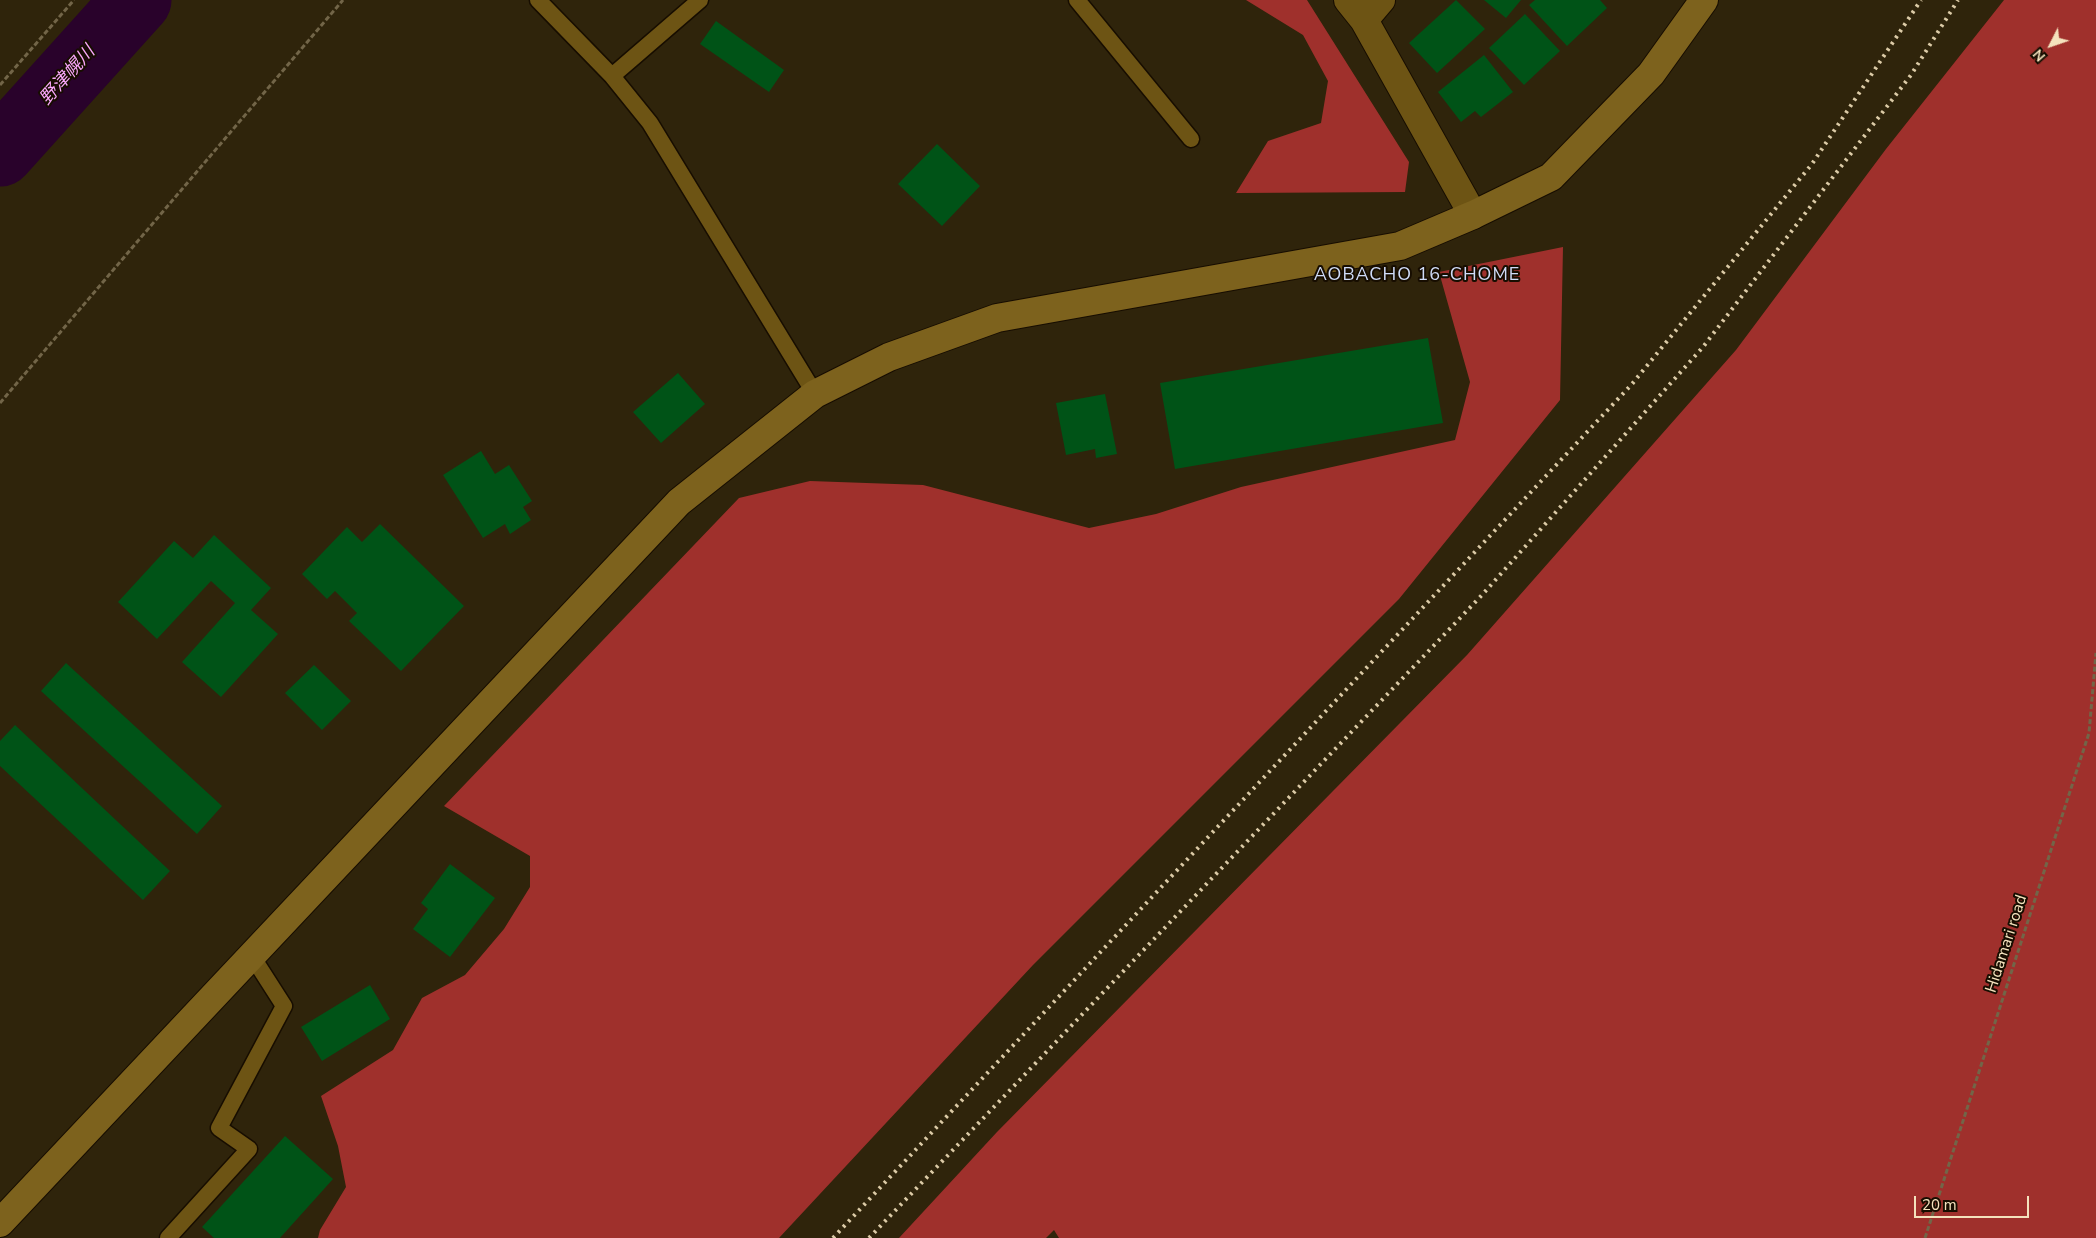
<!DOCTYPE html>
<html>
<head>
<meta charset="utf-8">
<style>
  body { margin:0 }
  #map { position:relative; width:2096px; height:1238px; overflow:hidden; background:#2f240b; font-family:"Nunito Sans",sans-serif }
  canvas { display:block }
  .north { position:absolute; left:2026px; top:20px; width:50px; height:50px; -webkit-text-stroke:4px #170d00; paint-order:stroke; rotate:229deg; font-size:14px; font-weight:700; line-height:20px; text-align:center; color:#f4e2bd }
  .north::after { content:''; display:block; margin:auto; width:18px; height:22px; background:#f4e2bd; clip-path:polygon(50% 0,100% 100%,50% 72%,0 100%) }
  .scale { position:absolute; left:1914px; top:1196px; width:115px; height:22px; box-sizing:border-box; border:2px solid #f4e2bd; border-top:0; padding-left:6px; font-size:15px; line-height:18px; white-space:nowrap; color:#f4e2bd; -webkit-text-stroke:4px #170d00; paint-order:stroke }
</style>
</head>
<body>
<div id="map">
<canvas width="2096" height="1238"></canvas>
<div class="north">N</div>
<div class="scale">20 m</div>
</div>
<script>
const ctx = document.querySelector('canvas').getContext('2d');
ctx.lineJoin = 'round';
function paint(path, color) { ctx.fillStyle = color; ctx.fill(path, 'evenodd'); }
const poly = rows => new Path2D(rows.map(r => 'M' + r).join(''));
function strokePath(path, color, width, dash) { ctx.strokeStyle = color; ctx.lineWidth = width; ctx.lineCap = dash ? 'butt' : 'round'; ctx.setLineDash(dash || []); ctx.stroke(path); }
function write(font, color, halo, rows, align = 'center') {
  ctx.font = font + ' "Nunito Sans","Noto Sans JP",sans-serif'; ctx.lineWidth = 4; ctx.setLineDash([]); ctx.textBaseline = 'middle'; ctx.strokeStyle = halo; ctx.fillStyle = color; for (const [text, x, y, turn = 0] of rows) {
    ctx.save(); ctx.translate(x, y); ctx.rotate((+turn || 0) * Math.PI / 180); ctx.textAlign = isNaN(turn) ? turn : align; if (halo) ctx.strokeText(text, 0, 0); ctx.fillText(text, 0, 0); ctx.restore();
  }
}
paint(poly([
  [1246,0,1307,0,1409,162,1405,192,1236,193,1268,141,1321,123,1328,81,1303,35],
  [2004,0,2096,0,2096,1238,1059,1238,1054,1230,1046,1238,899,1238,997,1132,1467,655,1736,350,1886,149],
  [1563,247,1560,400,1399,599,1033,965,779,1238,318,1238,320,1230,346,1187,338,1146,321,1096,393,1050,422,998,465,975,504,929,530,887,530,856,444,806,739,498,810,481,923,485,1089,528,1156,514,1241,487,1455,440,1470,382,1439,272]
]), '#9f302c');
strokePath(poly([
  [0,152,137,0]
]), '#29022b', 69);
paint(poly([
  [1456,0,1485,29,1437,73,1409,43],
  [1484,0,1521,0,1506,18],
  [1535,0,1600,0,1607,8,1567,46,1529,5],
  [1525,14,1560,51,1524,85,1489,48],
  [716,21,784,70,769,92,700,44],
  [1484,55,1513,92,1481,117,1475,111,1461,122,1438,92],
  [937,144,980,186,942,226,898,184],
  [1428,338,1443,423,1175,469,1160,383],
  [678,373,705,404,661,443,633,412],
  [1105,394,1117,454,1096,458,1095,449,1066,455,1056,403],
  [481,451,495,474,509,465,532,501,523,507,531,520,510,534,505,524,483,538,443,475],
  [380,524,464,606,401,671,349,621,357,613,335,591,327,599,302,574,347,527,362,542],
  [214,535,271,588,251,610,278,634,221,697,182,662,235,603,211,581,157,639,118,602,174,541,193,558],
  [66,663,222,806,197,834,41,691],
  [314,665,351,701,322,730,285,693],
  [15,725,170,871,143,900,0,766,0,741],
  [450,864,495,898,450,957,413,929,428,909,421,903],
  [370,985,390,1019,322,1061,301,1027],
  [285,1136,333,1179,280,1238,214,1238,202,1227]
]), '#005317');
const lane = poly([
  [538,0,612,76,650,123,815,394],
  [1077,0,1191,139],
  [612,76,700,0],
  [168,1238,249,1149,219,1128,284,1006,252,956]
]);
const street = poly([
  [1348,0,1364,20,1473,215],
  [1364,20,1381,0]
]);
const secondary = poly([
  [0,1223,679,502,815,394,889,357,997,318,1400,246,1473,215,1551,177,1651,74,1704,0]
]);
strokePath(lane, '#170d00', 19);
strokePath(street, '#170d00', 30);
strokePath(secondary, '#170d00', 30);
strokePath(poly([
  [0,85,74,0],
  [0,403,343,0],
  [1925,1238,2089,733,2096,653]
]), '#726548', 3, [5, 2.5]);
strokePath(lane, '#6d5414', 16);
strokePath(street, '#6d5414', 28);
strokePath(secondary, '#7d621d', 28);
strokePath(poly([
  [833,1238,1632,384,1812,164,1921,0],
  [869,1238,1482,595,1703,347,1911,75,1958,0]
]), '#dccba7', 4, [2.5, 5]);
write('16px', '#f4e2bd', '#170d00', [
  ["Hidamari road",2007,944,-72]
]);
write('italic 18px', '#faa8fb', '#170d00', [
  ["野津幌川",68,76,-48]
]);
ctx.letterSpacing = '1px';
write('18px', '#d0dcf8', '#170d00', [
  ["AOBACHO 16-CHOME",1417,276]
]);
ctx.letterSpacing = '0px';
</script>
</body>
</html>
